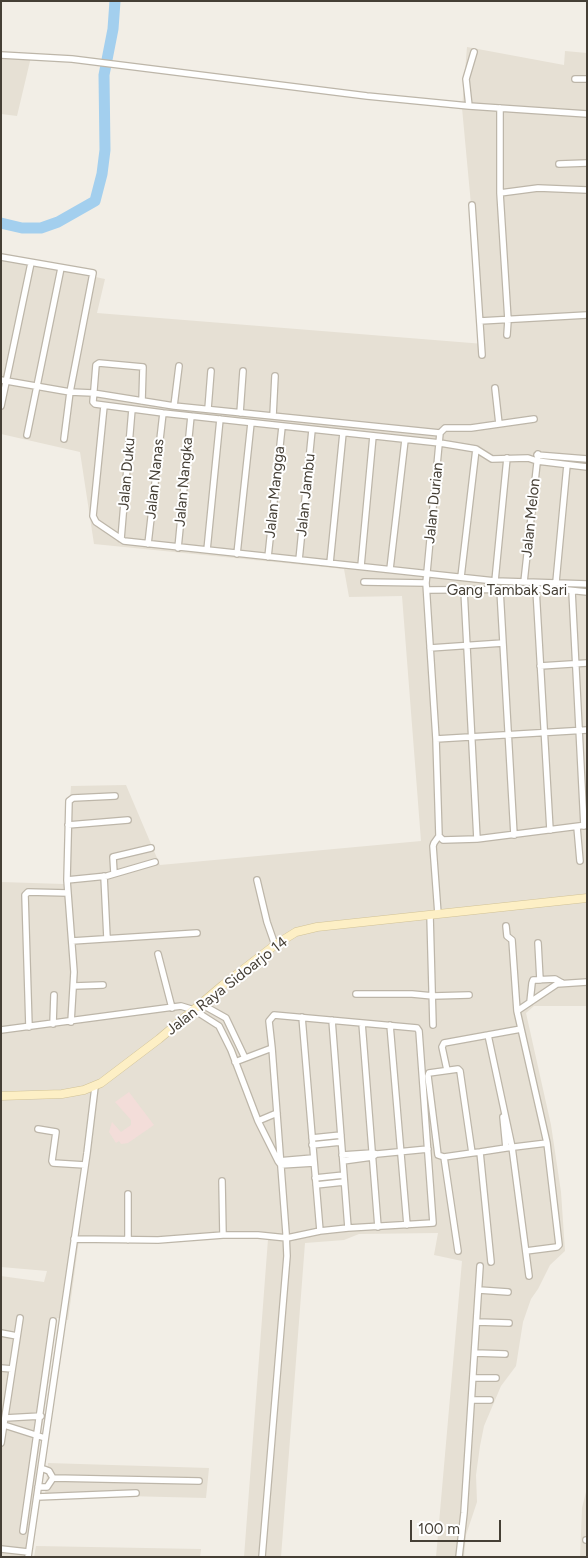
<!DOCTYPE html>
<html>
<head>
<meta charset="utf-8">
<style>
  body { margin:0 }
  #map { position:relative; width:588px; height:1558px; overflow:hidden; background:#f2eee6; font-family:Figtree,sans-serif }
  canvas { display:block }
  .frame { position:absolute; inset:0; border:2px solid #453f35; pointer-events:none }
  .scale { position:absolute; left:410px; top:1520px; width:91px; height:22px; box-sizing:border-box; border:2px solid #453f35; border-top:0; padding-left:6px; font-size:15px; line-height:18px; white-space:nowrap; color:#453f35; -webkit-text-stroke:4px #fff; paint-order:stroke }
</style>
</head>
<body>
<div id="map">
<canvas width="588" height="1558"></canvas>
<div class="frame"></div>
<div class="scale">100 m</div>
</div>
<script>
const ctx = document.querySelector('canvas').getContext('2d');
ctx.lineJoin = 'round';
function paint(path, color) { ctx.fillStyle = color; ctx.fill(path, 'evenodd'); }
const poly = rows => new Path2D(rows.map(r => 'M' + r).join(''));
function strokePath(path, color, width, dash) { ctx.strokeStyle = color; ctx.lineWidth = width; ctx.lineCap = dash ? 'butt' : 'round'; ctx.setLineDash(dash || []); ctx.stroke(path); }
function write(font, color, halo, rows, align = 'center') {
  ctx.font = font + ' Figtree,sans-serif'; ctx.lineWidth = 4; ctx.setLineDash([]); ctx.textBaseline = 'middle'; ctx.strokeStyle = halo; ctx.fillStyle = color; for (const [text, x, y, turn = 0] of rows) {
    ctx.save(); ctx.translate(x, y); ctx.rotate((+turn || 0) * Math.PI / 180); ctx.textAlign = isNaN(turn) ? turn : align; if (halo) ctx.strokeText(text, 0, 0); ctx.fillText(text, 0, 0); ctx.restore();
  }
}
paint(poly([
  [467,47,564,65,565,51,587,53,587,1006,534,1006,526,1013,551,1125,561,1192,565,1251,550,1265,538,1289,531,1299,523,1322,516,1366,501,1386,484,1426,480,1446,476,1475,477,1502,466,1535,464,1557,436,1557,462,1261,434,1255,438,1233,359,1234,344,1240,305,1243,281,1557,244,1557,268,1239,235,1237,122,1243,79,1240,68,1320,57,1318,25,1554,26,1557,1,1557,1,1276,44,1282,47,1271,1,1267,1,882,64,884,71,786,126,785,160,865,421,841,402,596,349,597,344,569,94,544,80,452,1,434,1,257,105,279,97,313,484,344,462,108],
  [1,52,31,57,17,116,1,114],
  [48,1463,209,1468,206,1498,45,1494],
  [587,1488,587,1557,580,1557,582,1508],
  [36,1546,201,1549,200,1557,34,1557]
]), '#e6e0d4');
paint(poly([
  [129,1092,154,1125,128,1143,121,1144,119,1141,116,1143,109,1132,112,1122,121,1132,131,1125,131,1120,115,1102]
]), '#f3ddd9');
strokePath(poly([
  [1,223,22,228,41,228,58,222,95,201,102,174,105,150,104,75,113,29,115,1]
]), '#a3cfee', 11);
const street = poly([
  [1,55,72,59,367,96,469,106,587,114],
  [575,79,587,79],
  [469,106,466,79,474,52],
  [500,108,500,193,508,320,507,335],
  [559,164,587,163],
  [500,193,538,188,587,190],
  [472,205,482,355],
  [1,257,93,273,70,392,64,439],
  [480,321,587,315],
  [1,380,70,392,93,393,174,406,440,433],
  [495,388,499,424],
  [142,401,143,367,99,363,96,365,93,402,95,404,163,413,440,443,476,449,492,459,528,458,537,461,587,467],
  [1,406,31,263],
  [104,406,93,516,96,522,124,541,495,581,587,584],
  [174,406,179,366],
  [208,409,211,371],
  [240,413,243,371],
  [273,416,275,376],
  [440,433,445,428,471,428,534,419],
  [27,435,61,268],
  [537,455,587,459],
  [121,539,132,409],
  [148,544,163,413],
  [178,548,191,416],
  [207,550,220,419],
  [237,554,251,423],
  [268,557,282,427],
  [299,560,312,430],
  [330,563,343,433],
  [361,566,373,436],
  [390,569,405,440],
  [461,577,476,449],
  [495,581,507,458],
  [364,582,426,583],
  [524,582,538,454],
  [556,582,567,465],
  [536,589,550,830],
  [427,590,558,589,587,592],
  [464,590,477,839],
  [500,590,514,835],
  [572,591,584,826],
  [430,648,503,643],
  [540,666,587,663],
  [436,739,587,730],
  [68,825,128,820],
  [577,827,580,861],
  [439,836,443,840,477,839,587,825],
  [114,873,113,857,151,848],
  [104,876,107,938],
  [67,880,107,876,155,862],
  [257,880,267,922,275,945],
  [438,914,433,846,434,843,439,836,436,739,426,583,440,433],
  [430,915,433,1025],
  [506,926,507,936,512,940,517,1011],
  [72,941,197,933],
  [538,943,540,980],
  [158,954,172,1008],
  [74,986,103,985],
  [356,994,412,994,433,996,469,995],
  [530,1002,532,983,533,980,555,979,562,983],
  [201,1004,226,1018,245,1058],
  [302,1017,320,1231],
  [332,1020,348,1228],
  [71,1022,74,972,67,880,69,801,73,798,115,796],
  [362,1023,378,1227],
  [53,1024,54,995],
  [390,1025,407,1225],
  [29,1027,25,895,28,892,68,893],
  [1,1030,181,1006,194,1010,219,1026,231,1050,258,1121,278,1161,281,1165,314,1163],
  [488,1035,512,1147,529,1276],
  [447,1070,442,1047,444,1043,521,1029],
  [503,1117,506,1148],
  [258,1121,277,1113],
  [38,1129,56,1132,52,1161,53,1163,85,1165],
  [312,1138,341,1135],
  [312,1145,341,1142],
  [480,1152,491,1262],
  [472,1153,460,1071,458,1069,429,1073,428,1076,438,1155,444,1157,472,1153,480,1152,506,1148,547,1143],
  [342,1155,372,1153,377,1154,428,1149],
  [444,1157,458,1251],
  [278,1161,313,1158],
  [343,1161,372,1157,375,1155],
  [315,1178,344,1175],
  [222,1181,223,1235],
  [316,1185,344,1182],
  [74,1239,158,1240,223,1235,258,1235,287,1238,320,1231,348,1228,433,1223,419,1031,417,1028,274,1015,269,1021,272,1048,235,1062],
  [128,1240,128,1194],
  [526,1251,557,1247,559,1245,547,1143,517,1011,557,984,587,982],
  [479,1290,508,1292],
  [477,1322,509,1323],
  [1,1333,17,1336],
  [475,1353,505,1354],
  [1,1368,12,1369],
  [473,1378,496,1378],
  [472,1400,490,1400],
  [5,1418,41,1416],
  [4,1425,45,1438],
  [1,1443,20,1318],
  [41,1468,49,1471,53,1478,199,1481],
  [38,1487,47,1487,53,1478],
  [37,1497,136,1493],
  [23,1531,53,1321],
  [586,1540,587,1540],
  [1,1549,28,1552],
  [28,1557,87,1153,95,1087],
  [262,1557,287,1256,286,1233,272,1048],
  [459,1557,464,1513,480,1266]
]);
const secondary = poly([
  [1,1096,62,1094,84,1090,101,1083,159,1039,223,985,275,945,296,932,317,927,587,898]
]);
strokePath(street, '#bdb6a9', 8);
strokePath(secondary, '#d1c297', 9);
strokePath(street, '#fff', 5.5);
strokePath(secondary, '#fdefc5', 8);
write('15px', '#453f35', '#fff', [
  ["Jalan Duku",127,474,-85],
  ["Jalan Nanas",155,479,-84],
  ["Jalan Nangka",184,482,-85],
  ["Jalan Mangga",275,492,-84],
  ["Jalan Jambu",306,495,-84],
  ["Jalan Durian",434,503,-84],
  ["Jalan Melon",531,518,-84],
  ["Gang Tambak Sari",507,591],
  ["Jalan Raya Sidoarjo 14",227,986,-38]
]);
</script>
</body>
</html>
